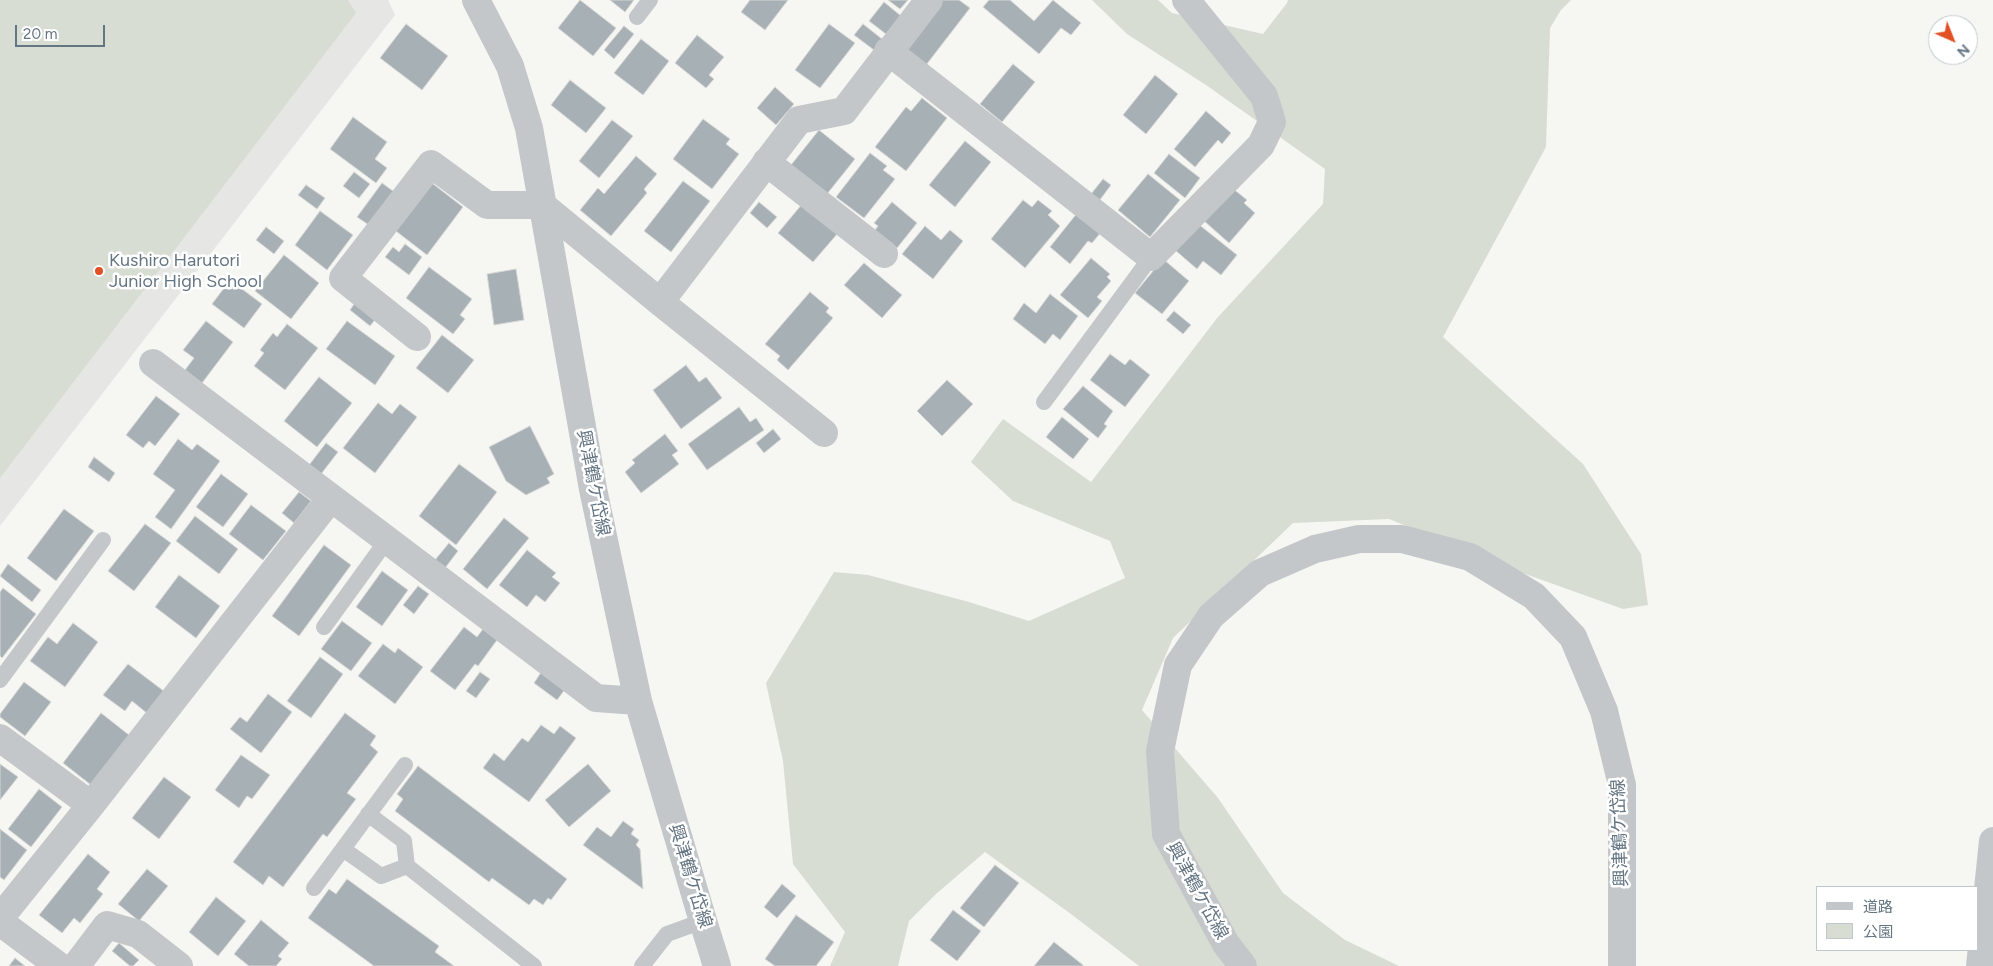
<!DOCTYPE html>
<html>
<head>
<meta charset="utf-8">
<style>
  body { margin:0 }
  #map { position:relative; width:1993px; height:966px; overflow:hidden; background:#f6f6f2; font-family:Figtree,"Noto Sans JP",sans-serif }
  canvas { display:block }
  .legend { position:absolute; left:1816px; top:886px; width:162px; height:65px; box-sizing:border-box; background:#fff; border:1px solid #c1c8cd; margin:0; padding:6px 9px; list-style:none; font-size:15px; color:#657683 }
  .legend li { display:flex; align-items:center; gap:10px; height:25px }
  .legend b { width:25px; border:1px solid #c1c8cd }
  .north { position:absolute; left:1928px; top:15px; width:50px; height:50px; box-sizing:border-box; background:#fff; border:1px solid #c1c8cd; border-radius:50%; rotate:136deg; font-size:14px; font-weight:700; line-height:20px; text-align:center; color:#657683 }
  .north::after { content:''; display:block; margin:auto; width:18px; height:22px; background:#e25126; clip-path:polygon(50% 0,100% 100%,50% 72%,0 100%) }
  .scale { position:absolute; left:15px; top:25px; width:90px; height:22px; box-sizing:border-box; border:2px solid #657683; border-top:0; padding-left:6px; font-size:15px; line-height:18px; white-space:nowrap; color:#657683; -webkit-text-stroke:4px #fff; paint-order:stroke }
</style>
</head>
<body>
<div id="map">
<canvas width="1993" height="966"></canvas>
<ul class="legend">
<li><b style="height:6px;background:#c3c7ca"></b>道路</li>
<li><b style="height:14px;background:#d7ddd3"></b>公園</li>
</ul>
<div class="north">N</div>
<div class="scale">20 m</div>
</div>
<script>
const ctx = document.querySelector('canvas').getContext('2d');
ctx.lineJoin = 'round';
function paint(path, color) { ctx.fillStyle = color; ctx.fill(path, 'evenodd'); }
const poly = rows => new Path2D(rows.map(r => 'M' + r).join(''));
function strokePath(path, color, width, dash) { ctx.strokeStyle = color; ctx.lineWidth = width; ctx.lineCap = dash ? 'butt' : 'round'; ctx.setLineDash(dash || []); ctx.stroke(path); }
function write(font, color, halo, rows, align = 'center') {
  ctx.font = font + ' Figtree,"Noto Sans JP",sans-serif'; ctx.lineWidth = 5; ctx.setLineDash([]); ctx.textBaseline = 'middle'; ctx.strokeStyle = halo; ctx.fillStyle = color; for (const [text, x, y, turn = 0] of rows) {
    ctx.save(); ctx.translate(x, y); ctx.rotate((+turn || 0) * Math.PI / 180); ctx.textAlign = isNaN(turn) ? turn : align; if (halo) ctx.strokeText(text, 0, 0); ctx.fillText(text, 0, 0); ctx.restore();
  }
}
paint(poly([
  [0,0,388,0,395,15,0,526]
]), '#e6e7e5');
paint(poly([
  [0,0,348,0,356,13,0,478],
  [1092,0,1158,0,1172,13,1263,34,1287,3,1288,0,1571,0,1561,10,1550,28,1546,147,1443,337,1583,464,1641,554,1648,605,1623,609,1517,571,1389,519,1293,523,1173,638,1142,710,1218,798,1283,893,1345,940,1399,966,1139,966,1071,914,985,852,936,894,909,921,898,966,830,966,845,932,793,864,783,761,766,683,834,572,868,575,969,602,1029,621,1125,578,1110,541,1013,501,971,462,1003,419,1091,482,1218,317,1323,204,1325,169,1206,85,1127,34]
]), '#d7ddd3');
const building = poly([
  [580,0,616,28,593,56,558,28,580,0],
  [610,0,634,0,625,12,610,0],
  [750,0,788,0,765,30,741,12,750,0],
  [888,0,908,0,900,9,888,0],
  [942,0,959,0,970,8,926,65,900,46,942,0],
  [989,0,1010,0,1034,21,1053,0,1081,23,1071,35,1061,28,1039,54,983,7,989,0],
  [884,2,901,16,886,34,869,21,884,2],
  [406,24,448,56,422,90,380,58,406,24],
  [829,24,855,43,820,88,795,70,829,24],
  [863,24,882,39,874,50,854,35,863,24],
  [624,26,634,34,614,59,604,50,624,26],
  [697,35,724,57,709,75,714,79,706,88,675,63,697,35],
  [641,39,669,61,643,95,614,73,641,39],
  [1013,64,1035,82,1002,122,980,104,1013,64],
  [1155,75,1178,94,1146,134,1123,115,1155,75],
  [570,80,606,108,586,133,551,105,570,80],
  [775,87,794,104,776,125,757,108,775,87],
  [922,98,947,118,906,171,875,147,906,107,911,111,922,98],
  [1206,111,1231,133,1222,144,1218,140,1195,167,1174,149,1206,111],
  [353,117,387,142,375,159,387,168,376,183,330,149,353,117],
  [703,119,730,139,726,144,739,154,712,189,673,159,703,119],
  [612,120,633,136,599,178,579,161,612,120],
  [819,130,855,159,827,194,791,165,819,130],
  [965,141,991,162,955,207,929,185,965,141],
  [870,153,887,166,883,170,895,179,864,218,836,197,870,153],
  [1169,154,1200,178,1185,198,1154,173,1169,154],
  [636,156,657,174,644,189,647,193,611,236,580,210,598,188,604,194,636,156],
  [354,172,370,184,359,198,343,186,354,172],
  [1148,174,1180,200,1150,237,1118,210,1148,174],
  [1103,179,1111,185,1099,201,1091,194,1103,179],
  [428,180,463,207,427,255,392,228,428,180],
  [683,181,710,201,671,252,644,231,683,181],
  [382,183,397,194,372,227,357,217,382,183],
  [306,185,325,198,317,209,298,195,306,185],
  [1231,187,1247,200,1244,203,1255,213,1229,243,1203,220,1231,187],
  [1023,200,1032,207,1038,200,1052,211,1048,215,1060,226,1025,268,991,239,1023,200],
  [759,202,777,217,767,228,750,213,759,202],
  [892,202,917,223,897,248,875,230,878,226,874,223,892,202],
  [803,203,838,233,813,262,778,233,803,203],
  [320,211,353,235,327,270,295,245,320,211],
  [1078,212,1102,231,1092,243,1088,241,1070,264,1050,247,1078,212],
  [1197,223,1237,255,1221,275,1203,261,1197,269,1175,250,1197,223],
  [925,226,941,240,950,230,963,241,933,279,902,254,925,226],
  [266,227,284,241,274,254,256,240,266,227],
  [405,244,422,257,409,275,385,257,393,247,399,252,405,244],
  [284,255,319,283,291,319,255,291,284,255],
  [1091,258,1110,274,1107,277,1111,281,1097,297,1102,301,1088,318,1060,295,1091,258],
  [1163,259,1189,281,1162,314,1135,293,1163,259],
  [864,263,902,295,882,318,844,285,864,263],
  [429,267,472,299,460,315,465,319,453,334,406,298,429,267],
  [516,269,524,320,494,325,487,274,516,269],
  [230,280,262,304,244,328,212,304,230,280],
  [810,292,829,308,826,312,833,318,788,370,777,360,780,356,765,344,810,292],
  [1050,294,1078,316,1060,340,1053,334,1045,344,1013,319,1024,303,1036,313,1050,294],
  [357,300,378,316,370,326,350,310,357,300],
  [1174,311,1191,325,1183,334,1166,320,1174,311],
  [206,321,233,342,202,383,185,370,194,358,183,350,206,321],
  [347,321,395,356,375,385,326,349,347,321],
  [287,324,318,348,285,390,254,366,264,353,260,350,273,333,277,337,287,324],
  [442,335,474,360,448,393,416,368,442,335],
  [1110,354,1125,365,1130,359,1150,375,1125,407,1090,380,1110,354],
  [686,365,699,382,706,377,722,398,681,429,653,390,686,365],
  [319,377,352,403,317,447,284,421,319,377],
  [947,380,973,404,942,436,917,411,947,380],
  [1083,386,1113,411,1104,424,1107,426,1098,438,1063,409,1083,386],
  [156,396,180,414,155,446,149,441,143,448,126,435,156,396],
  [378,403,392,414,400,404,417,417,375,473,343,448,378,403],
  [739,407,750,422,756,418,764,430,707,470,688,444,739,407],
  [1062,417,1089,439,1073,459,1046,437,1062,417],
  [530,426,554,474,547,478,550,483,526,495,506,481,489,447,530,426],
  [773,429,781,439,764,453,756,443,773,429],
  [665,434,678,451,672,455,679,464,641,493,625,472,635,463,632,460,665,434],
  [178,439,192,450,197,444,220,461,171,529,155,517,175,490,153,474,178,439],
  [326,443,338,452,318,478,306,469,326,443],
  [94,457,115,473,109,482,88,467,94,457],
  [459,464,497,492,456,545,419,516,459,464],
  [221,474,248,494,223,527,196,507,221,474],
  [299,492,311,501,294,523,282,513,299,492],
  [251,505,286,531,263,560,229,534,251,505],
  [64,509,94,531,56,581,27,558,64,509],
  [195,516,238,549,219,574,176,541,195,516],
  [504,518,529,538,487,589,463,569,504,518],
  [145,524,171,543,134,591,108,571,145,524],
  [449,543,458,551,445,568,435,560,449,543],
  [324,545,351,565,299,636,272,616,324,545],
  [527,550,556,573,552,577,560,583,545,602,536,595,527,607,499,585,527,550],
  [8,564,41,590,32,602,0,576,8,564],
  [382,571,408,590,382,626,356,607,382,571],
  [179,575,220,606,196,638,155,607,179,575],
  [418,586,429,594,414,614,403,605,418,586],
  [3,588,36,614,2,658,0,656,0,592,3,588],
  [342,621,372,643,351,671,321,649,342,621],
  [73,623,98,642,65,687,30,661,48,637,57,644,73,623],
  [464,627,477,637,483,629,497,640,478,666,475,664,455,690,430,671,464,627],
  [383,644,395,653,398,648,423,667,395,704,358,676,383,644],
  [320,657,343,674,311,718,287,701,320,657],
  [128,664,165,692,148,714,132,701,125,711,103,695,128,664],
  [542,671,566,688,557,700,534,683,542,671],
  [480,672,490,679,476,698,466,691,480,672],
  [24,682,51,702,25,736,0,717,0,714,24,682],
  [268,694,292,712,261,753,230,729,240,717,247,722,268,694],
  [101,713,129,735,91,785,63,763,101,713],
  [345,713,376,736,370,745,378,752,347,793,356,799,327,837,323,834,283,887,269,876,263,885,233,862,345,713],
  [541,725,554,734,560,726,576,738,529,802,483,768,494,753,504,761,522,738,528,742,541,725],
  [241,755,270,775,252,799,247,796,239,808,215,790,241,755],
  [0,764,18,777,0,800,0,764],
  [588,764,611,791,569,827,545,800,588,764],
  [418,766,567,879,551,900,548,898,543,905,534,899,529,905,492,878,489,882,395,811,403,799,397,794,418,766],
  [164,777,191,797,159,839,132,818,164,777],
  [39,789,62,807,31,847,8,829,39,789],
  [623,821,634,829,631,834,639,840,636,845,640,849,643,889,583,845,597,827,611,837,623,821],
  [0,829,27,850,4,880,0,877,0,829],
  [88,854,110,872,97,889,103,894,80,923,74,918,62,933,39,915,88,854],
  [995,865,1019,883,984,927,960,908,995,865],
  [147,869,168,886,139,921,118,904,147,869],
  [347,879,439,946,435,952,454,966,374,966,308,918,329,889,336,894,347,879],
  [782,884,796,896,777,918,764,907,782,884],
  [216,897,246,921,218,956,189,932,216,897],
  [953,910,981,931,957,961,930,940,953,910],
  [796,915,834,942,816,966,775,966,765,959,796,915],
  [261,920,289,943,278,956,282,959,276,966,249,966,234,954,261,920],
  [1054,942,1083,965,1083,966,1034,966,1054,942],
  [119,943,139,960,133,966,130,966,112,951,119,943],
  [15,958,25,966,9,966,15,958]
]);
paint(building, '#a7b0b5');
strokePath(building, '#d7d7d5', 1);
strokePath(poly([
  [637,17,650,0],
  [1044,402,1151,257],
  [324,627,387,540],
  [0,680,103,540],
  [368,814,404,841,407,866,534,966],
  [343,849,381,876,407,866],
  [314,888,405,765],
  [642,966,667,934,703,921]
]), '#c3c7ca', 16);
strokePath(poly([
  [476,0,510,66,529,128,593,489,638,701,703,921,717,966],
  [888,51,1151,257,1261,145,1272,122,1264,96,1186,0],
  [766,162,884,254],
  [660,302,799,120,844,111,929,0],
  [417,337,343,278,431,164,487,205,542,205,660,302,824,433],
  [153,363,596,698,638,701],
  [0,738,91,805],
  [0,918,91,805,331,498],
  [0,922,59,966],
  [76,966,107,925,138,934,179,966],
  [1243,966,1226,944,1166,834,1160,751,1178,665,1211,616,1260,573,1315,549,1359,539,1402,539,1470,557,1534,596,1573,637,1604,711,1622,785,1622,966],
  [1980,966,1993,841]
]), '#c3c7ca', 28);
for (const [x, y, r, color] of [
  [99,271,5,"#e25126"]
]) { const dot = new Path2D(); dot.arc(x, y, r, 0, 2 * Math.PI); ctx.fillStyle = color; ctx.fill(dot); strokePath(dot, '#fff', 2); }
write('18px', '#657683', '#fff', [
  ["Kushiro Harutori",109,261],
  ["Junior High School",109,282]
], 'left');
write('18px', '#657683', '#fff', [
  ["興津鶴ケ岱線",593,483,79],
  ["興津鶴ケ岱線",1620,833,-92],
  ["興津鶴ケ岱線",690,876,73],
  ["興津鶴ケ岱線",1197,891,61]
]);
</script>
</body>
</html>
